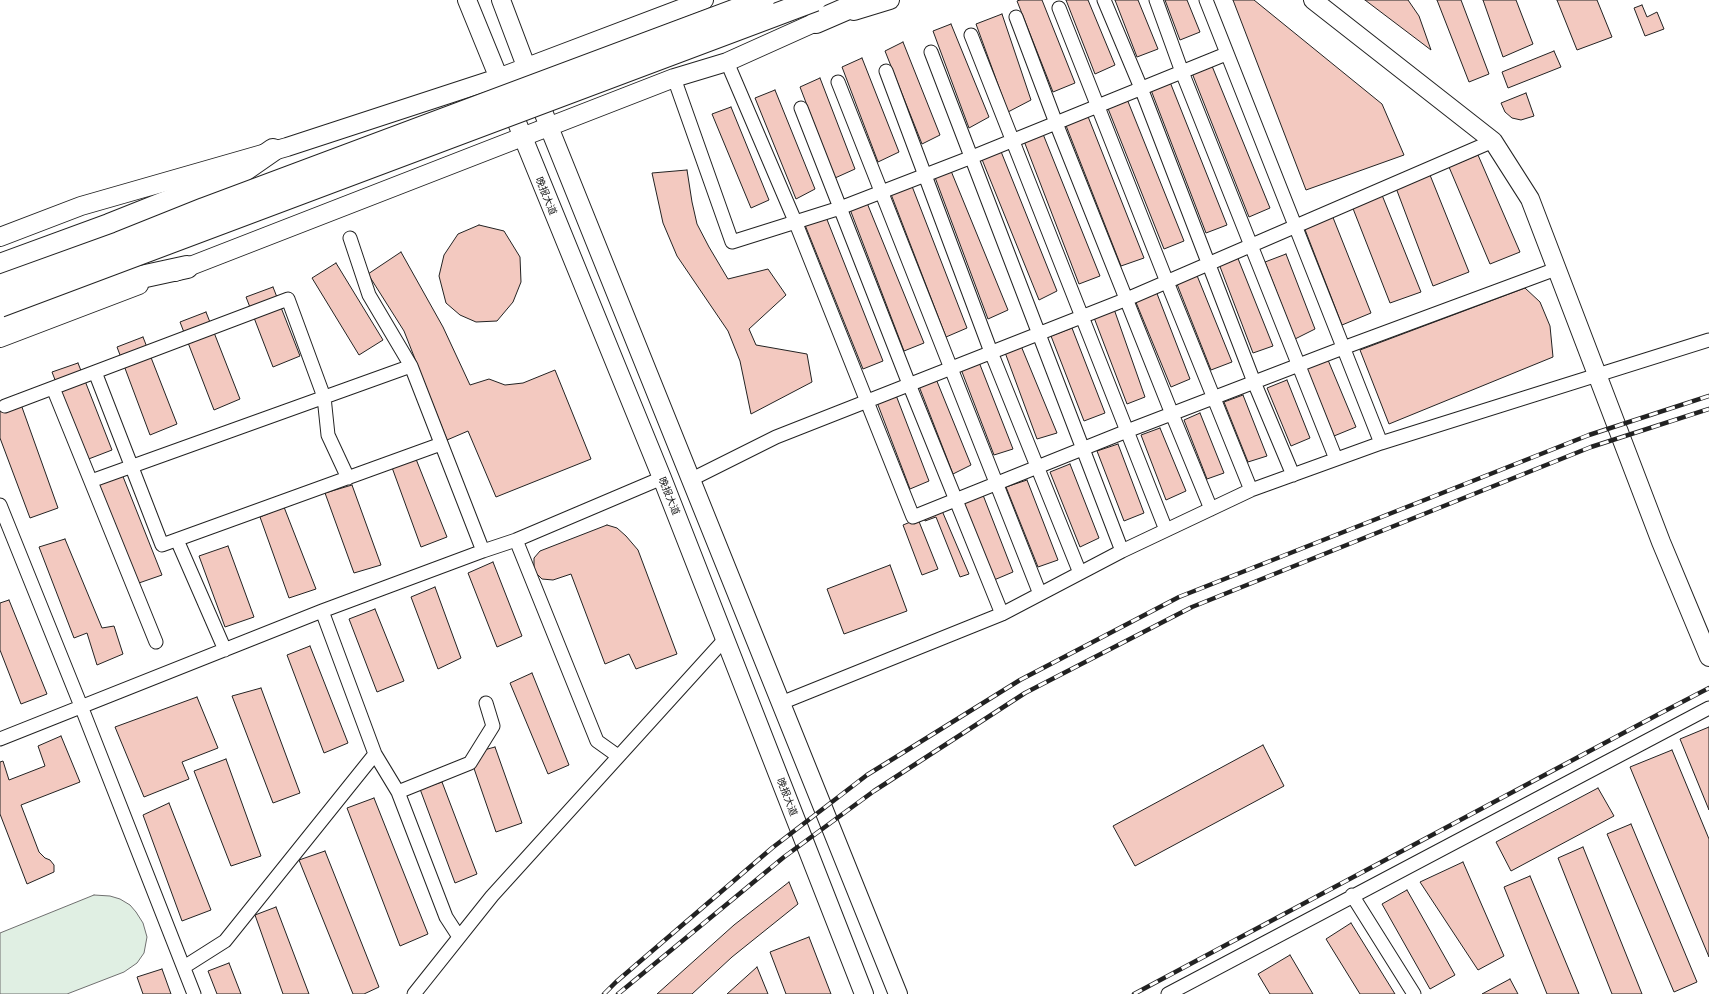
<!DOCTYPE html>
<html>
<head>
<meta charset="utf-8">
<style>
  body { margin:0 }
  canvas { display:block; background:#fff }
</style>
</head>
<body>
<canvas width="1709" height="994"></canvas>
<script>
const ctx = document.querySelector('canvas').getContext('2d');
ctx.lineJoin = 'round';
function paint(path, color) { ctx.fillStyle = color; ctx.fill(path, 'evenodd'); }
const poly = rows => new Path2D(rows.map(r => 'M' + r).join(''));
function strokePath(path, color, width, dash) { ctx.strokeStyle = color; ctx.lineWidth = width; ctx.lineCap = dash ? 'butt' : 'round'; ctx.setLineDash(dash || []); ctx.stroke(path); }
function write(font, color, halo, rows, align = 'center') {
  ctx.font = font + ' "Golos Text","Noto Sans SC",sans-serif'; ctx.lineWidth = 3; ctx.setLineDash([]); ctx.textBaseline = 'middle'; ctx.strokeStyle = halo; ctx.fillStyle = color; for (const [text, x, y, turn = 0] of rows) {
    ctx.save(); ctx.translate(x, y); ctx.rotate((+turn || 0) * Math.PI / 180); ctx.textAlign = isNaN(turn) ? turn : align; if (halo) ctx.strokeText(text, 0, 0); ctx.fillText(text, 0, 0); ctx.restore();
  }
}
const green = poly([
  [94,895,110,896,120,899,130,905,136,912,143,923,147,937,144,953,137,963,124,972,67,994,0,994,0,933,94,895]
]);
paint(green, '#e0efe3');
strokePath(green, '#6f6f6f', 1);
const building = poly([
  [1020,0,1042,0,1075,83,1053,92,1017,1,1020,0],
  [1066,0,1088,0,1115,65,1095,74,1066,0],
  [1115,0,1138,0,1158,49,1137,57,1115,0],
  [1165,0,1187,0,1200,32,1180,40,1165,0],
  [1233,0,1254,0,1382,104,1404,155,1306,190,1233,0],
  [1365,0,1408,0,1419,16,1431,50,1365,0],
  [1437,0,1461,0,1489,74,1469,82,1437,0],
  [1483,0,1516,0,1533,44,1503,57,1483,0],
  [1557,0,1597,0,1612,37,1577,50,1557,0],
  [1642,5,1647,17,1657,12,1664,29,1645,36,1634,8,1642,5],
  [1002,14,1031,100,1008,112,976,24,1002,14],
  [951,24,989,117,969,128,933,31,951,24],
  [903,42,940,135,922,144,885,51,903,42],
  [1554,51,1561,67,1508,88,1502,72,1554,51],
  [862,58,899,152,878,162,842,67,862,58],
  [1212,66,1270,208,1249,217,1192,73,1212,66],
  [820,78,855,169,835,178,800,87,820,78],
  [1170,82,1227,225,1206,233,1151,90,1170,82],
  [775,90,815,189,796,199,755,98,775,90],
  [1526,93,1534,116,1521,120,1512,118,1505,112,1501,103,1526,93],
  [1127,99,1184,241,1164,249,1107,106,1127,99],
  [731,107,769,200,751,208,712,114,731,107],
  [1087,114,1144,258,1121,266,1065,123,1087,114],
  [1043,134,1100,276,1079,284,1024,141,1043,134],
  [1000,149,1057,291,1039,300,981,157,1000,149],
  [1478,155,1520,252,1490,264,1449,167,1478,155],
  [949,166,1008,310,988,319,933,172,949,166],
  [687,170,692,202,697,224,709,247,728,279,768,269,786,295,749,329,756,345,807,354,812,382,751,414,740,361,728,331,677,256,663,223,652,173,687,170],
  [1430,175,1469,272,1433,286,1396,188,1430,175],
  [910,181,967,328,946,337,889,189,910,181],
  [1382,195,1421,292,1390,303,1352,206,1382,195],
  [865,198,924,343,904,351,848,204,865,198],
  [1332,215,1371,313,1342,325,1304,227,1332,215],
  [826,217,883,361,863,369,805,225,826,217],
  [479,225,504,231,520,257,521,282,513,302,497,321,476,322,460,315,446,303,439,276,444,255,458,234,479,225],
  [401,252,443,327,470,385,489,379,505,385,523,383,555,370,591,459,496,497,468,431,447,440,404,331,368,274,401,252],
  [1286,254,1315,329,1295,339,1265,262,1286,254],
  [1237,256,1273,346,1253,353,1219,264,1237,256],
  [336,263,383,340,359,355,312,278,336,263],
  [1196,273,1232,362,1211,370,1175,279,1196,273],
  [273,287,300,356,273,367,246,297,273,287],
  [1525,288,1540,302,1550,326,1553,357,1389,424,1360,350,1525,288],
  [1156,291,1190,379,1171,387,1135,300,1156,291],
  [1114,309,1145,397,1127,404,1093,315,1114,309],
  [206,312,240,399,214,410,180,322,206,312],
  [1072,328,1105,413,1084,421,1051,336,1072,328],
  [143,337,177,424,150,435,117,347,143,337],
  [1019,341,1057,433,1037,439,1003,347,1019,341],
  [977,357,1013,449,994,455,959,364,977,357],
  [1328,360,1356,427,1334,436,1306,367,1328,360],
  [78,363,112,450,86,460,52,372,78,363],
  [934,374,971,465,953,474,917,381,934,374],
  [1287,380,1310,438,1291,446,1267,388,1287,380],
  [894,390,929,481,910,489,875,397,894,390],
  [1243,395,1267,456,1248,462,1224,402,1243,395],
  [18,396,58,508,30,518,0,438,0,402,18,396],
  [1200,413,1224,473,1207,479,1184,420,1200,413],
  [1160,428,1186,491,1166,500,1141,435,1160,428],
  [1118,444,1144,513,1124,521,1097,451,1118,444],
  [414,454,447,537,421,547,390,462,414,454],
  [1070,464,1099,538,1080,547,1050,472,1070,464],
  [120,469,162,575,136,584,96,478,120,469],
  [1027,480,1058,560,1038,567,1006,487,1027,480],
  [352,485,381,565,354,573,325,493,352,485],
  [983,495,1013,572,994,580,963,502,983,495],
  [940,506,969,574,960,577,936,517,925,521,922,514,940,506],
  [284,507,316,589,289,598,260,517,284,507],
  [918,519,938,569,922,575,903,525,918,519],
  [607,525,617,528,626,536,638,550,677,654,636,669,629,654,605,664,571,574,553,580,542,579,534,571,534,558,540,551,607,525],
  [65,539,102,628,114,626,123,654,97,665,87,633,74,638,39,547,65,539],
  [228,546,254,617,225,627,199,556,228,546],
  [493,562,522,636,497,647,468,573,493,562],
  [890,565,907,611,844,634,827,589,890,565],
  [435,587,461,658,438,669,411,597,435,587],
  [9,600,47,694,21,704,0,650,0,603,9,600],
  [375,609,404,681,377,692,349,619,375,609],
  [310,646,348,743,324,753,287,655,310,646],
  [532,673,569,765,548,774,510,683,532,673],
  [261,688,300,793,273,803,232,696,261,688],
  [197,697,218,748,182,762,189,779,144,797,115,727,197,697],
  [1709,727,1709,810,1680,739,1709,727],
  [61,736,80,782,21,805,39,852,45,858,50,860,54,865,54,872,27,884,0,814,0,762,3,761,9,780,45,766,38,746,61,736],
  [1263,745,1284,786,1135,866,1113,826,1263,745],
  [495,747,522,823,496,832,469,754,495,747],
  [1672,750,1709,839,1709,957,1630,767,1672,750],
  [226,759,261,856,231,866,194,771,226,759],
  [442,782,477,874,455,883,420,789,442,782],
  [1598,788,1614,816,1511,871,1496,842,1598,788],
  [374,798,428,934,400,946,347,808,374,798],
  [169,803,211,910,182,921,143,815,169,803],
  [1631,824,1697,982,1674,992,1607,834,1631,824],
  [1583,847,1642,994,1612,994,1558,858,1583,847],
  [325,851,379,987,364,994,353,994,299,860,325,851],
  [1463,862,1504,956,1478,970,1420,882,1463,862],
  [1530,876,1579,994,1547,994,1504,887,1530,876],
  [789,882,798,904,732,957,692,994,657,994,734,925,789,882],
  [1407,890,1455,975,1430,989,1382,904,1407,890],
  [276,907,309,994,283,994,255,915,276,907],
  [1351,923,1395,994,1360,994,1326,939,1351,923],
  [809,937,831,994,786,994,770,952,809,937],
  [1290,955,1313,994,1270,994,1258,974,1290,955],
  [229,963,241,994,217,994,208,971,229,963],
  [757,967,768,994,727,994,757,967],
  [162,969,171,994,143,994,137,977,162,969],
  [1510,979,1518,994,1482,994,1510,979]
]);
paint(building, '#f3c9c0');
strokePath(building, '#222', 1);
const street = poly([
  [1104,0,1141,88,1254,382,1293,475],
  [1156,0,1182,72,1336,459],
  [1206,0,1381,443],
  [1059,8,1167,282,1251,490],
  [1016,17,1056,123,1172,414,1211,509],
  [971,35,1166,530],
  [931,52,1122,551],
  [727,62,795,221,913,517,1127,431,1343,348,1556,269],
  [886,71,991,352,1080,573],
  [674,78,732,242,840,208,972,157,1226,54],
  [838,82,1040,594],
  [801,108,909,384,1002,614],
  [350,238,369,295,411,366,483,551],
  [95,372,162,545,441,444],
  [53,388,156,642],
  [5,406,288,299,324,397,328,435,348,478],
  [692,479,776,437,1127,299,1493,141],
  [91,481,411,366],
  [0,505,81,706,194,994],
  [177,540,225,650],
  [516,540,597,741,618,756],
  [781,703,1002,614,1122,551,1251,490,1381,443,1709,340],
  [0,739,322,611,483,551,516,540,662,478],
  [375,754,398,792,446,917,459,937],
  [398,792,470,763,493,726,486,703],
  [1352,895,1414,994],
  [184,967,225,941,375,754,322,611],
  [414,994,492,896,725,639],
  [1168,994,1709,708]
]);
const secondary = poly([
  [467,0,662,478,864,994],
  [501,0,549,127,898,994],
  [1313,0,1493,141,1530,199,1661,542,1709,657],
  [854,11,890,0],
  [0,237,81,206,287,147,498,78,704,0],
  [175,272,674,78,727,62,816,22,829,18],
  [0,338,139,285]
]);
const highway = poly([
  [816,22,867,0],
  [0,265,109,225,240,173,273,150],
  [0,322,95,287,187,267]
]);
strokePath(street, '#222', 15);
strokePath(secondary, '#222', 20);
strokePath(highway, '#222', 24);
strokePath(street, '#fff', 13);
strokePath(secondary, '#fff', 18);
strokePath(highway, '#fff', 22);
const rail = poly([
  [604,994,616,982,772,848,867,775,1020,680,1179,597,1589,435,1709,396],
  [618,994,784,857,874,791,1025,693,1192,607,1591,447,1709,409],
  [1134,994,1659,714,1709,688]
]);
strokePath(rail, '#222', 4.5);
strokePath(rail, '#fff', 3, [9]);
const highwayBridge = poly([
  [0,286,119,243,204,209,763,0],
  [0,306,815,0]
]);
strokePath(highwayBridge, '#222', 24, []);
strokePath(highwayBridge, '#fff', 22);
write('10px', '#222', '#fff', [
  ["晚报大道",546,196,68],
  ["晚报大道",669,496,68],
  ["晚报大道",787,797,69]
]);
</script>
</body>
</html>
